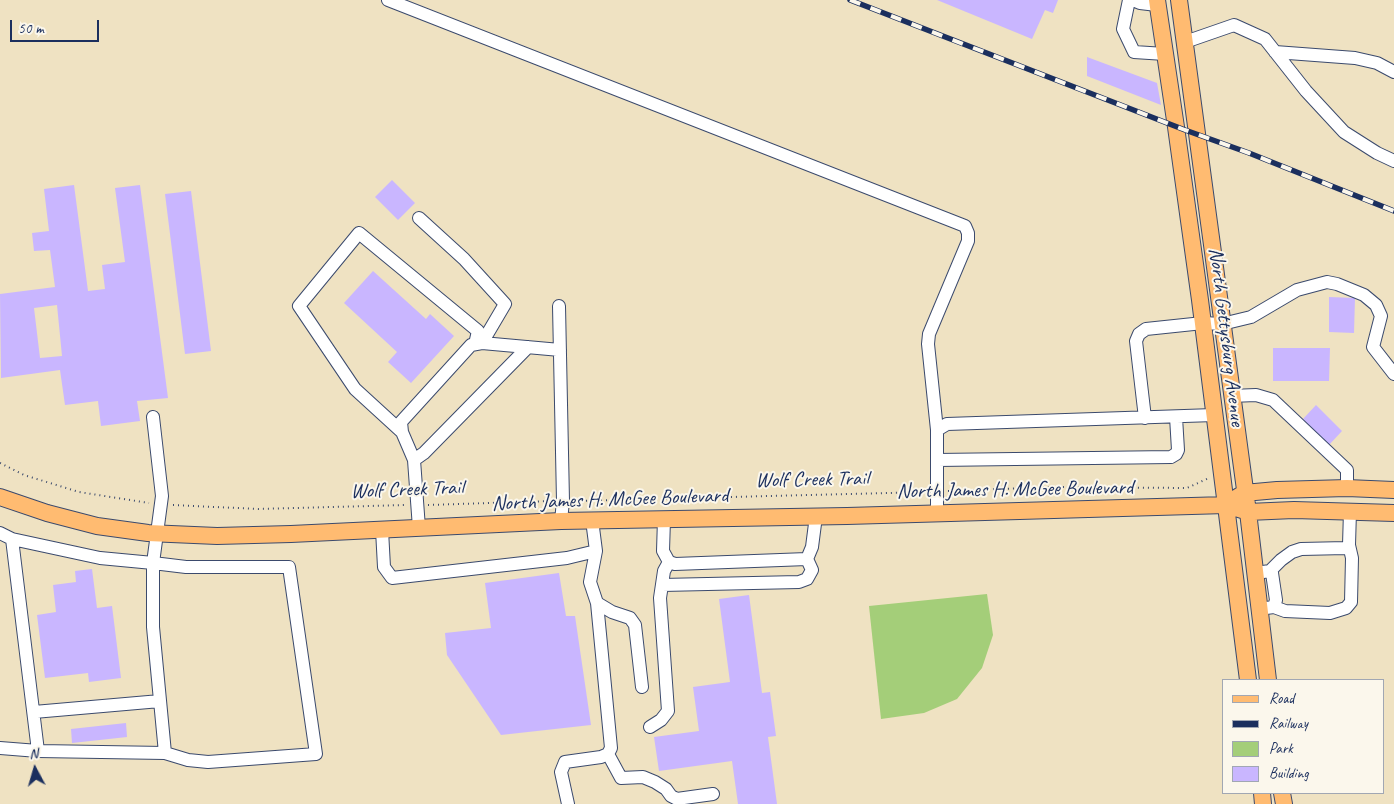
<!DOCTYPE html>
<html>
<head>
<meta charset="utf-8">
<style>
  body { margin:0 }
  #map { position:relative; width:1394px; height:804px; overflow:hidden; background:#efe2c2; font-family:Caveat,sans-serif }
  canvas { display:block }
  .legend { position:absolute; left:1222px; top:679px; width:162px; height:115px; box-sizing:border-box; background:#fbf7ec; border:1px solid #a1a7b3; margin:0; padding:6px 9px; list-style:none; font-size:15px; color:#1b2f5e }
  .legend li { display:flex; align-items:center; gap:10px; height:25px }
  .legend b { width:25px; border:1px solid #a1a7b3 }
  .north { position:absolute; left:10px; top:744px; width:50px; height:50px; -webkit-text-stroke:4px #fbf7ec; paint-order:stroke; rotate:354deg; font-size:14px; font-weight:700; line-height:20px; text-align:center; color:#1b2f5e }
  .north::after { content:''; display:block; margin:auto; width:18px; height:22px; background:#1b2f5e; clip-path:polygon(50% 0,100% 100%,50% 72%,0 100%) }
  .scale { position:absolute; left:10px; top:20px; width:89px; height:22px; box-sizing:border-box; border:2px solid #1b2f5e; border-top:0; padding-left:6px; font-size:15px; line-height:18px; white-space:nowrap; color:#1b2f5e; -webkit-text-stroke:4px #fbf7ec; paint-order:stroke }
</style>
</head>
<body>
<div id="map">
<canvas width="1394" height="804"></canvas>
<ul class="legend">
<li><b style="height:6px;background:#ffbb71"></b>Road</li>
<li><b style="height:6px;background:#1b2f5e"></b>Railway</li>
<li><b style="height:14px;background:#a4ce79"></b>Park</li>
<li><b style="height:14px;background:#c9b6ff"></b>Building</li>
</ul>
<div class="north">N</div>
<div class="scale">50 m</div>
</div>
<script>
const ctx = document.querySelector('canvas').getContext('2d');
ctx.lineJoin = 'round';
function paint(path, color) { ctx.fillStyle = color; ctx.fill(path, 'evenodd'); }
const poly = rows => new Path2D(rows.map(r => 'M' + r).join(''));
function strokePath(path, color, width, dash) { ctx.strokeStyle = color; ctx.lineWidth = width; ctx.lineCap = dash ? 'butt' : 'round'; ctx.setLineDash(dash || []); ctx.stroke(path); }
function write(font, color, halo, rows, align = 'center') {
  ctx.font = font + ' Caveat,sans-serif'; ctx.lineWidth = 4; ctx.setLineDash([]); ctx.textBaseline = 'middle'; ctx.strokeStyle = halo; ctx.fillStyle = color; for (const [text, x, y, turn = 0] of rows) {
    ctx.save(); ctx.translate(x, y); ctx.rotate((+turn || 0) * Math.PI / 180); ctx.textAlign = isNaN(turn) ? turn : align; if (halo) ctx.strokeText(text, 0, 0); ctx.fillText(text, 0, 0); ctx.restore();
  }
}
paint(poly([
  [987,594,993,635,982,668,957,699,924,713,881,719,869,606]
]), '#a4ce79');
paint(poly([
  [937,0,1058,0,1053,13,1045,10,1032,39],
  [1087,57,1157,83,1161,105,1087,76],
  [392,180,415,203,398,220,375,197],
  [74,185,88,291,105,289,102,265,125,262,115,188,140,185,168,398,137,401,140,421,101,426,98,401,65,405,60,370,1,378,0,294,55,287,50,250,34,251,32,233,49,231,44,189],
  [57,305,62,356,40,358,34,308],
  [191,191,211,351,185,354,165,194],
  [373,271,426,319,430,314,454,336,411,383,388,362,397,352,344,303],
  [1329,297,1355,298,1354,333,1329,332],
  [1273,348,1330,348,1329,381,1273,381],
  [1316,405,1342,431,1329,445,1303,419],
  [92,569,97,608,112,606,121,678,89,682,88,673,45,678,37,615,56,612,53,585,76,582,75,571],
  [559,573,566,616,575,616,591,725,501,735,447,655,445,633,491,628,485,583],
  [749,595,762,693,770,692,776,736,768,737,777,804,738,804,732,761,659,771,654,737,699,731,693,687,730,682,719,599],
  [126,723,127,737,72,743,71,729]
]), '#c9b6ff');
const minor = poly([
  [388,0,965,226,968,233,968,241,929,334,928,344,937,430],
  [1129,0,1123,29,1134,52,1165,54],
  [1133,0,1140,3,1157,5],
  [1185,42,1234,25,1265,39,1306,91,1344,132,1377,153,1394,161],
  [1275,52,1355,58,1377,63,1394,72],
  [419,218,464,259,505,304,482,343],
  [559,306,563,501,561,521],
  [1231,396,1256,395,1273,400,1347,470,1347,488],
  [1145,418,1136,341,1139,334,1146,329,1203,323,1222,324,1251,317,1297,290,1327,282,1337,284,1364,295,1376,305,1381,316,1373,347,1394,374],
  [402,432,355,389,299,306,359,233,478,331,475,344],
  [414,460,424,453,528,347],
  [937,460,1171,457,1176,454,1178,450,1176,417],
  [937,512,937,430,947,424,1214,415],
  [664,519,663,551,669,562,675,564,807,559],
  [419,528,414,460,402,432,401,422,471,345,482,343,560,350],
  [382,530,384,567,392,578,567,558,596,551],
  [0,533,12,539,100,558,153,563,162,496,153,417],
  [12,539,38,751],
  [807,559,812,547,816,516],
  [1270,571,1281,560,1292,552,1301,549,1346,548,1349,545,1350,511],
  [1263,572,1270,571,1272,573,1276,600,1274,607,1266,608],
  [662,585,799,582,807,579,812,570,807,559],
  [597,603,612,612,630,618,635,625,642,687],
  [1274,607,1285,611,1330,613,1346,608,1351,602,1352,558,1349,545],
  [34,712,160,701],
  [650,727,661,720,668,711,660,598,664,571,669,562],
  [0,748,38,751,165,753,153,627,153,563,186,567,289,567,316,754,208,762,188,760,165,753],
  [608,754,621,778,643,777,655,782,666,789,671,796,677,799,713,794],
  [568,804,561,772,565,762,601,757,608,754,611,748,597,603,590,582,596,551,592,520]
]);
const major = poly([
  [1157,0,1176,127,1200,300,1248,680],
  [1179,0,1248,512,1268,680],
  [0,497,47,513,97,526,148,533,217,536,291,534,561,521,847,516,1226,505,1248,512,1294,510,1394,513],
  [1236,498,1244,493,1277,490,1347,488,1394,490],
  [1262,793,1263,804],
  [1282,793,1284,804]
]);
strokePath(minor, '#3b4a6d', 14);
strokePath(major, '#3b4a6d', 18);
strokePath(poly([
  [0,463,24,475,79,492,149,503],
  [948,491,1056,487,1187,488,1209,478],
  [576,501,926,492],
  [173,505,258,509,406,505],
  [428,505,551,501]
]), '#3b4a6d', 2, [1, 4]);
strokePath(minor, '#fff', 12);
strokePath(major, '#ffbb71', 16);
const rail = poly([
  [850,0,1185,130,1249,153,1394,211]
]);
strokePath(rail, '#1b2f5e', 5.5);
strokePath(rail, '#fbf7ec', 4, [11]);
write('21px', '#1b2f5e', '#fbf7ec', [
  ["North Gettysburg Avenue",1226,337,83],
  ["Wolf Creek Trail",812,480,-1],
  ["Wolf Creek Trail",407,490,-2],
  ["North James H. McGee Boulevard",1015,490,-1],
  ["North James H. McGee Boulevard",610,500,-2]
]);
</script>
</body>
</html>
